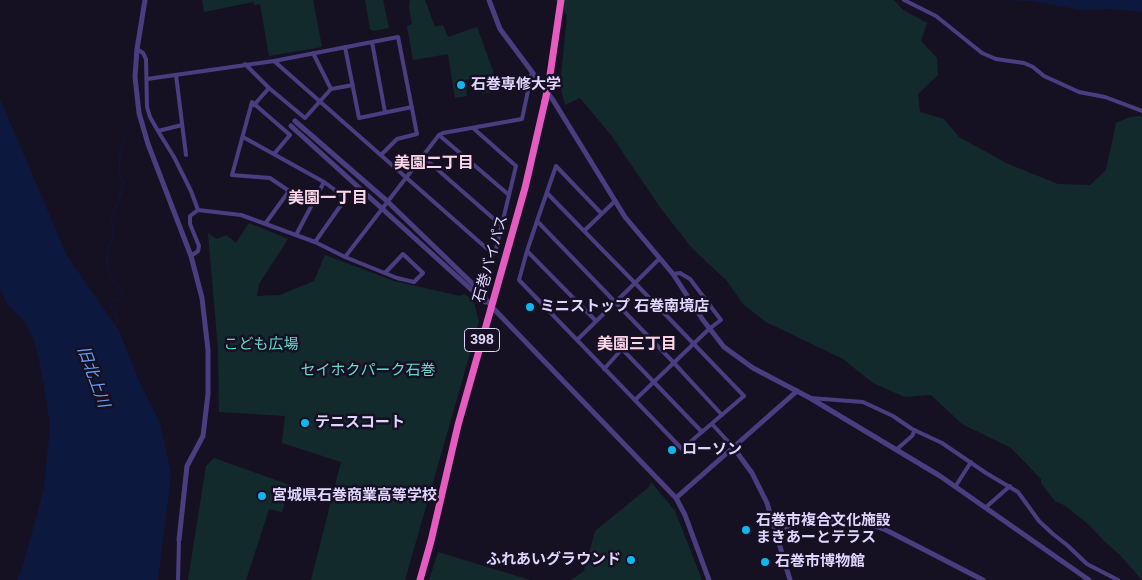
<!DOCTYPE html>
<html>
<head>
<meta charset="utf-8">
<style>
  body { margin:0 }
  canvas { display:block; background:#161023 }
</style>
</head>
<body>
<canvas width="1142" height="580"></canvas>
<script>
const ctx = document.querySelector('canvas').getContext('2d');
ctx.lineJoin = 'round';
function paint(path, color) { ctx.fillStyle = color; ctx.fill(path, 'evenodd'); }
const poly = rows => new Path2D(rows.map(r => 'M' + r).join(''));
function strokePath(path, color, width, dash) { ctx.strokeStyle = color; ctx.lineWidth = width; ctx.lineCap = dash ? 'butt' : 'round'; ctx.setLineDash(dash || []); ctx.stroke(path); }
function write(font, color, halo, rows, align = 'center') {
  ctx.font = font + ' Helvetica,"Noto Sans JP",sans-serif'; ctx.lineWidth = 5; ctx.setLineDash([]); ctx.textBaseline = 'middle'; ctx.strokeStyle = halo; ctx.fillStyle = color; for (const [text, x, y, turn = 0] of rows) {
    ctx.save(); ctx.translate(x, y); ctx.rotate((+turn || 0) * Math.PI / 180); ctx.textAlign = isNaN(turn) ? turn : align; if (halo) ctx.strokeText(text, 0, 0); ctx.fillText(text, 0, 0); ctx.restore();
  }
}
paint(poly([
  [202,0,252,0,253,2,204,12],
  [253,0,313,0,322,47,269,56,260,4,254,5],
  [365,0,383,0,389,28,373,31,370,29],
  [410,0,425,0,435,27,443,25,448,37,477,27,500,90,482,94,479,77,465,80,467,96,455,98,448,54,413,60,407,26,412,24,409,8],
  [555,0,894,0,903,10,927,23,921,41,937,58,938,75,918,94,920,112,944,119,959,137,1008,164,1058,184,1090,185,1106,170,1116,123,1130,117,1142,116,1142,580,1121,556,1103,540,1088,524,1064,505,1055,501,1041,483,1041,479,1011,448,962,424,931,395,905,397,873,383,843,359,766,322,743,304,727,281,692,248,662,210,611,135,580,98,565,105,560,85,567,16],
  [249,223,288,239,259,284,257,296,280,295,314,281,325,255,394,281,460,296,465,294,474,302,479,322,405,580,311,580,341,462,282,443,285,416,219,412,218,349,208,233,217,239,226,235,236,243],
  [214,458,290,485,282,512,269,509,246,580,188,580,206,466],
  [651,482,675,511,702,580,571,580,584,571,595,531,649,487],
  [438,552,530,580,429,580]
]), '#132a2d');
paint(poly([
  [999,0,1142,0,1142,12,1112,9,1080,10,1033,1],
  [0,99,67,256,119,331,139,381,160,423,171,474,158,580,17,580,21,572,44,489,50,426,44,383,35,343,25,322,6,303,3,294,0,291]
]), '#0d183f');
strokePath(poly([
  [115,327,118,321,110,305,113,301,118,301,123,294,110,277,106,255,114,234,111,216,119,200,123,184,119,173,120,155,125,139]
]), '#0d183f', 1);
strokePath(poly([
  [904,0,936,16,982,53,996,59,1024,63,1033,67,1044,76,1079,92,1105,97,1142,111],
  [372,42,385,112],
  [345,47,359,118,412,107],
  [137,49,143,53,146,59,147,107,150,117,158,131,174,157,191,191,198,210,190,216,190,224,199,246,198,251,191,256],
  [274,61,493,254,495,253,516,166,473,128],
  [245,64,269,88,305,118,331,89,313,53],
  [176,75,186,155],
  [147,79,274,61,398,37,417,134,397,139,382,154],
  [331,89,353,85],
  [254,105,269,88],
  [158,131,182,125],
  [439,135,509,195],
  [243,137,324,182,346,198,315,242],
  [274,154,290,135,252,102,232,175,270,178,311,206],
  [422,156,502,226],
  [547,193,584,231],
  [615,201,584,231,635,283,744,396,682,449,577,340,635,283,659,259],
  [198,210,241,215,315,242,345,257,439,135,443,133,522,119,532,72],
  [601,213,556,166,537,221,674,363,722,415],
  [537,221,527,251,596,321],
  [265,224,289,191],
  [296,235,324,182],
  [527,251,519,280,577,340],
  [345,257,397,278,414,282,423,273,403,254,385,273],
  [604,369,622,349,702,432],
  [810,398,863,402,893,416,912,429,942,443,986,473,1018,492,1039,521,1053,534,1067,545,1087,564,1118,580],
  [635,400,709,329,721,320,690,279,680,273,673,274],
  [712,424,733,447],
  [897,449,912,436,915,430],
  [955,487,971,462],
  [985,508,1010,486],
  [178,580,179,540]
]), '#4a3d80', 4);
strokePath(poly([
  [145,0,137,49,135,77,139,113,148,144,191,256,202,298,208,350,208,394,203,436,187,466,179,540],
  [489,0,500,29,553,100,625,217,673,274,703,320,724,347,753,368,810,398,940,476,1089,580],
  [295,121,387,201,477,288,492,307,676,498,685,515,709,580],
  [291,126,485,302],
  [733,447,752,473,767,503,790,580],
  [676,498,797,391],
  [776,530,809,520,843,519,860,521,886,530,983,580]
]), '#4a3d80', 5);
strokePath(poly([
  [549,82,561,0],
  [420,580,431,541,458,425,525,188,545,101]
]), '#e55cc0', 7);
strokePath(poly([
  [545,101,549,82]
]), '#e55cc0', 7);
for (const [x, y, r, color] of [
  [461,85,5,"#0eb7ef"],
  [530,307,5,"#0eb7ef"],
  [305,423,5,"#0eb7ef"],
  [672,450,5,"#0eb7ef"],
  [262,496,5,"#0eb7ef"],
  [746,530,5,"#0eb7ef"],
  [631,560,5,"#0eb7ef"],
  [765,562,5,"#0eb7ef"]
]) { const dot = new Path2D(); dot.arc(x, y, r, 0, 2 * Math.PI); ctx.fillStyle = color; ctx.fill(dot); strokePath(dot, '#161023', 2); }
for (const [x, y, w] of [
  [482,340,35]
]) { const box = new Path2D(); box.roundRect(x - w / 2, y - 11.5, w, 23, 4); ctx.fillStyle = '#161023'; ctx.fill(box); strokePath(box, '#dfd5fd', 1); }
write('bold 14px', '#dfd5fd', null, [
  ["398",482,340]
]);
write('bold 15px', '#dfd5fd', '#161023', [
  ["石巻専修大学",471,85],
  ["ミニストップ 石巻南境店",540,307],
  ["テニスコート",315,423],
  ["ローソン",682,450],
  ["宮城県石巻商業高等学校",272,496],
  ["石巻市複合文化施設",756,521],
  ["まきあーとテラス",756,538],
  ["ふれあいグラウンド",621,560,"right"],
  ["石巻市博物館",775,562]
], 'left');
write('15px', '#dfd5fd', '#161023', [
  ["石巻バイパス",491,259,-74]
]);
write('15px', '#65d9cd', '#161023', [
  ["こども広場",261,345],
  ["セイホクパーク石巻",368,371]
]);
write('bold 16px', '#fdd6e9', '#161023', [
  ["美園二丁目",434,164],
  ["美園一丁目",328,199],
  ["美園三丁目",637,345]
]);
write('italic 16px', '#69a0f6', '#161023', [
  ["旧北上川",93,377,70]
]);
</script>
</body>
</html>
